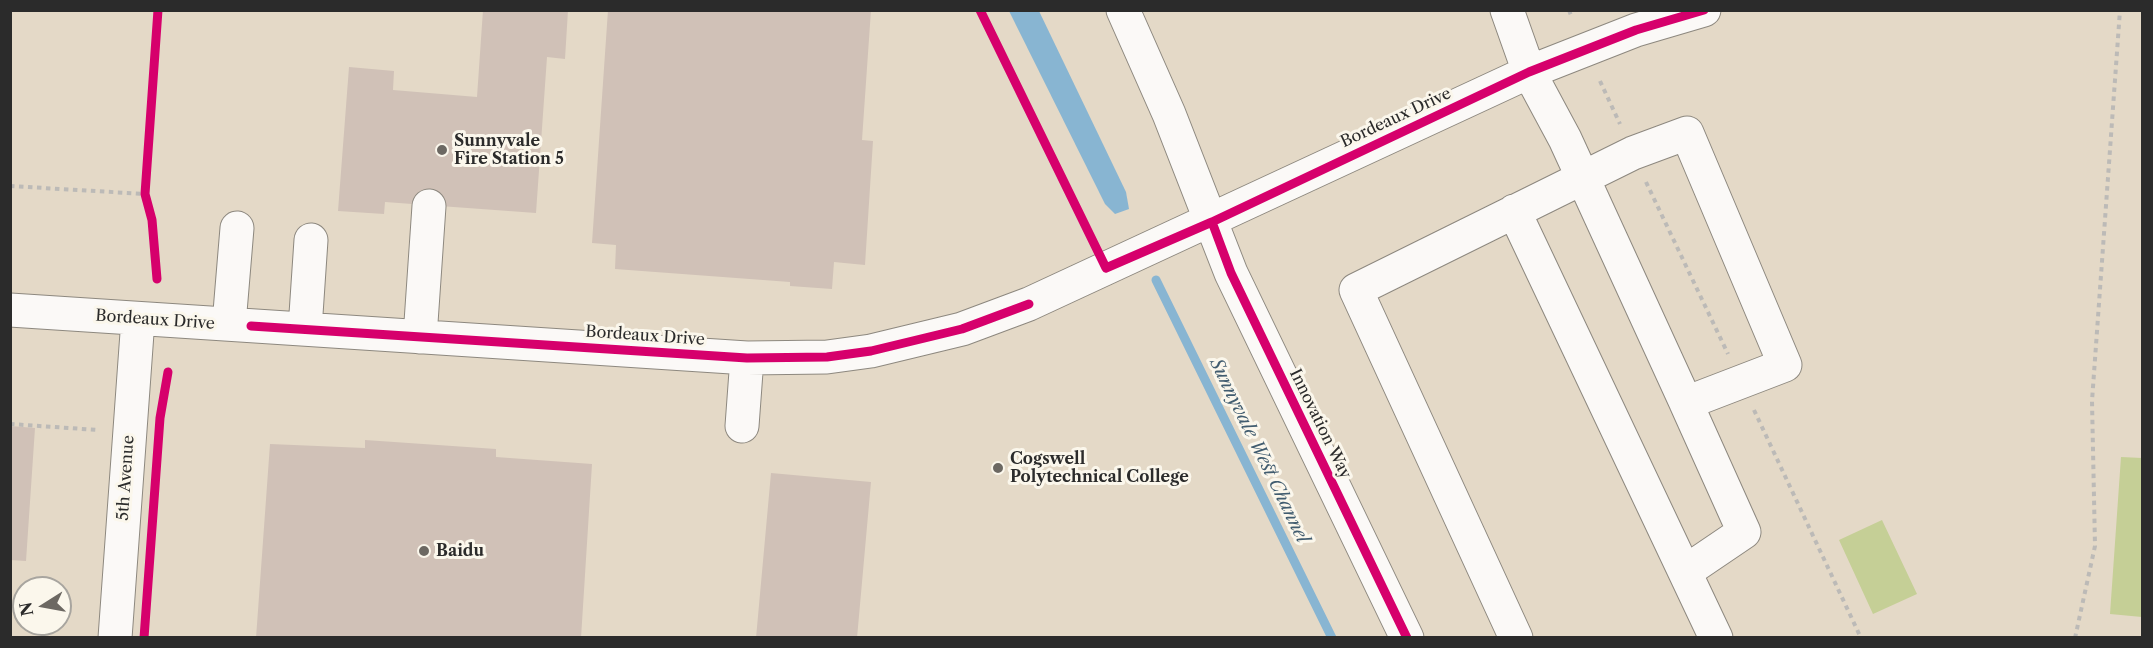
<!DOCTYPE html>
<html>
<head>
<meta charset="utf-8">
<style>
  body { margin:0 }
  #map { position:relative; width:2153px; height:648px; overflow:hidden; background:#e4d9c7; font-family:"Libre Caslon Text",serif }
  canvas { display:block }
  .frame { position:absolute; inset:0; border:12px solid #2b2b2b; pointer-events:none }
  .north { position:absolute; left:12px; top:576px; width:60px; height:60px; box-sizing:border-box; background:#fbf7ec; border:2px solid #a8a59f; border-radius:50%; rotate:259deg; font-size:16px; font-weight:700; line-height:24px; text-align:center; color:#2b2b2b }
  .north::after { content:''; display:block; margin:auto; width:21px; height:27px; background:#6c6862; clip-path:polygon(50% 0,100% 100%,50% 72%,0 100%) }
</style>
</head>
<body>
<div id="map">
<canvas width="2153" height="648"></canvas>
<div class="frame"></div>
<div class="north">N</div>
</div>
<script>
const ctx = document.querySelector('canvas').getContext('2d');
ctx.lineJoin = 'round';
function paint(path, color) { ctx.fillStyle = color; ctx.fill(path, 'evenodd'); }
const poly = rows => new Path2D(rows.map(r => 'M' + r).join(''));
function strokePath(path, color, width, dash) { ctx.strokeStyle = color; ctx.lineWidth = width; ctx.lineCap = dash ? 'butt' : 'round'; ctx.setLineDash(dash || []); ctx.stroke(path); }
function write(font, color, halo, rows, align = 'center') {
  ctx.font = font + ' "Libre Caslon Text",serif'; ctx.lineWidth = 6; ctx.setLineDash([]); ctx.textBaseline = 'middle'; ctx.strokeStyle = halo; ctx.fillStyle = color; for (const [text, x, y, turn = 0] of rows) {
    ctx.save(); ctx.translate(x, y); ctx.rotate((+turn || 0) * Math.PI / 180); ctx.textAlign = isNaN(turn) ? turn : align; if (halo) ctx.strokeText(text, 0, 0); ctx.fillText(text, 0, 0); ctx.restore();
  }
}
paint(poly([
  [2121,457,2142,458,2142,617,2110,614],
  [1882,520,1917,594,1873,614,1839,540]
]), '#c5cf96');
paint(poly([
  [1009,11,1039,11,1126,192,1129,209,1115,214,1105,204]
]), '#88b5d2');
strokePath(poly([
  [1156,280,1332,638]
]), '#88b5d2', 9);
paint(poly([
  [483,10,568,10,565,59,547,57,536,213,385,202,384,214,338,211,349,67,394,71,393,90,477,97],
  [608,10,871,10,862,140,873,141,865,265,834,262,832,289,790,286,790,282,615,269,616,245,592,243],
  [10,426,35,428,26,561,10,560],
  [365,440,496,449,496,457,592,464,581,638,256,638,270,444,365,448],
  [771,473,871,482,857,638,756,638]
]), '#d0c1b7');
const minor = poly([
  [1123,10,1169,114,1231,273,1407,638],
  [1507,10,1529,72,1565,139,1686,403],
  [1514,211,1716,638],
  [10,310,747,358,827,357,871,351,962,329,1029,304,1529,72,1636,30,1704,10],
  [229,324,237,228],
  [305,329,311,240],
  [420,337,429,206],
  [742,426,747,358],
  [115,638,138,319],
  [1516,638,1356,290,1633,153,1687,133,1785,365,1686,403,1744,532,1685,572]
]);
strokePath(minor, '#8d887f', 35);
strokePath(poly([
  [1569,10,1572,18],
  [1600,81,1620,124],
  [1646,182,1728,354],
  [10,186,145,194],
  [1754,410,1861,638],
  [10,424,98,430],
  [2075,638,2095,546,2092,401,2120,10]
]), '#bcbab7', 4, [4.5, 4.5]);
strokePath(minor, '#fbf9f7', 33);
strokePath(poly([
  [980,10,1106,268,1212,222,1529,72,1636,30,1704,10],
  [1212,222,1231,273,1407,638],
  [157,279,152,220,145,194,158,10],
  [251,326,747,358,827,357,871,351,962,329,1029,304],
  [144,638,160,418,168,372]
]), '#d6006c', 9);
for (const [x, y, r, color] of [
  [442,150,6,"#6c6862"],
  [998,468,6,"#6c6862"],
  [424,551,6,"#6c6862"]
]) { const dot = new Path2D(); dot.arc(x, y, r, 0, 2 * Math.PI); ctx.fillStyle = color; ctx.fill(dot); strokePath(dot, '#fbf7ec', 2); }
write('16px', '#2b2b2b', '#fbf7ec', [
  ["Bordeaux Drive",1396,118,-25],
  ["Bordeaux Drive",155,320,4],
  ["Bordeaux Drive",645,336,4],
  ["Innovation Way",1320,424,64],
  ["5th Avenue",126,478,-86]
]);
write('bold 16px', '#2b2b2b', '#fbf7ec', [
  ["Sunnyvale",454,141],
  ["Fire Station 5",454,159],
  ["Cogswell",1010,459],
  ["Polytechnical College",1010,477],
  ["Baidu",436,551]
], 'left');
write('italic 18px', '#415c6f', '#fbf7ec', [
  ["Sunnyvale West Channel",1259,451,64]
]);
</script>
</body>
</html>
